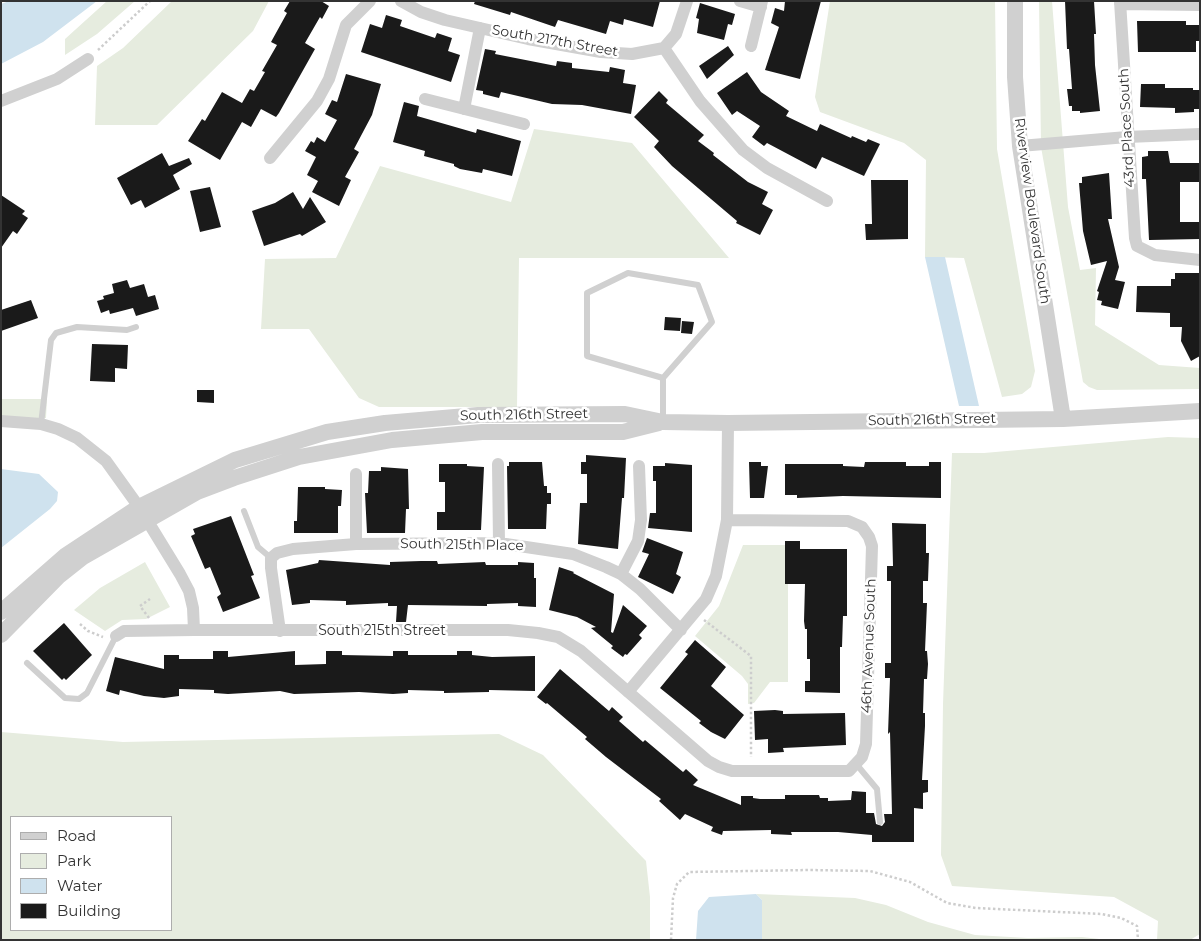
<!DOCTYPE html>
<html>
<head>
<meta charset="utf-8">
<style>
  body { margin:0 }
  #map { position:relative; width:1201px; height:941px; overflow:hidden; background:#fff; font-family:Montserrat,sans-serif }
  canvas { display:block }
  .frame { position:absolute; inset:0; border:2px solid #333; pointer-events:none }
  .legend { position:absolute; left:10px; top:816px; width:162px; height:115px; box-sizing:border-box; background:#fff; border:1px solid #adadad; margin:0; padding:6px 9px; list-style:none; font-size:15px; color:#333 }
  .legend li { display:flex; align-items:center; gap:10px; height:25px }
  .legend b { width:25px; border:1px solid #adadad }
</style>
</head>
<body>
<div id="map">
<canvas width="1201" height="941"></canvas>
<div class="frame"></div>
<ul class="legend">
<li><b style="height:6px;background:#d0d0d0"></b>Road</li>
<li><b style="height:14px;background:#e6ecdf"></b>Park</li>
<li><b style="height:14px;background:#cfe2ee"></b>Water</li>
<li><b style="height:14px;background:#1a1a1a"></b>Building</li>
</ul>
</div>
<script>
const ctx = document.querySelector('canvas').getContext('2d');
ctx.lineJoin = 'round';
function paint(path, color) { ctx.fillStyle = color; ctx.fill(path, 'evenodd'); }
const poly = rows => new Path2D(rows.map(r => 'M' + r).join(''));
function strokePath(path, color, width, dash) { ctx.strokeStyle = color; ctx.lineWidth = width; ctx.lineCap = dash ? 'butt' : 'round'; ctx.setLineDash(dash || []); ctx.stroke(path); }
function write(font, color, halo, rows, align = 'center') {
  ctx.font = font + ' Montserrat,sans-serif'; ctx.lineWidth = 5; ctx.setLineDash([]); ctx.textBaseline = 'middle'; ctx.strokeStyle = halo; ctx.fillStyle = color; for (const [text, x, y, turn = 0] of rows) {
    ctx.save(); ctx.translate(x, y); ctx.rotate((+turn || 0) * Math.PI / 180); ctx.textAlign = isNaN(turn) ? turn : align; if (halo) ctx.strokeText(text, 0, 0); ctx.fillText(text, 0, 0); ctx.restore();
  }
}
paint(poly([
  [107,1,135,1,97,34,65,55,65,39],
  [172,1,269,1,253,31,157,125,95,125,97,66,123,48],
  [830,1,995,1,997,149,1035,371,1031,387,1022,394,1002,397,964,258,925,257,926,160,904,143,820,112,815,97],
  [1039,1,1052,1,1068,207,1080,270,1096,268,1095,325,1159,365,1200,368,1200,389,1097,390,1089,387,1083,382,1041,147],
  [534,129,632,143,729,258,519,258,517,407,379,407,359,398,309,329,261,329,265,259,336,258,380,166,511,202],
  [1,399,47,399,46,418,1,418],
  [1168,437,1200,438,1200,934,1190,940,1157,940,1158,921,1114,897,952,886,941,855,943,704,952,453,984,453],
  [743,545,788,545,788,682,770,682,754,703,748,704,748,684,742,676,695,636,719,606],
  [145,562,170,607,146,619,122,620,105,631,74,610,100,588],
  [1,732,123,742,499,734,543,755,646,861,650,897,650,940,1,940],
  [11,817,171,817,171,930,11,930],
  [756,894,855,898,886,905,928,922,975,935,1028,938,1082,937,1108,940,762,940,762,900]
]), '#e6ecdf');
paint(poly([
  [9,1,97,1,43,42,1,64,1,4],
  [925,257,945,257,979,406,959,406],
  [1,469,39,474,58,492,57,501,50,509,1,548],
  [756,894,762,900,762,940,696,940,698,911,709,897]
]), '#cfe2ee');
paint(poly([
  [290,1,321,1,329,6,322,19,320,17,305,43,315,49,279,113,276,117,261,109,251,127,242,122,220,160,188,141,202,119,205,121,222,92,242,103,250,89,254,91,265,72,262,71,277,45,271,42,287,13,284,11],
  [475,1,660,1,653,27,624,19,623,25,610,21,606,34,558,20,555,27,511,12,510,15,474,4],
  [785,1,821,1,800,79,765,70,779,27,771,23,775,8,784,11],
  [1065,1,1094,1,1096,34,1094,34,1095,65,1100,111,1080,113,1080,111,1072,111,1072,106,1069,106,1067,89,1072,89,1069,49,1067,49],
  [700,3,735,14,732,25,728,24,724,40,697,33,699,19,696,18],
  [386,15,402,20,400,26,435,38,437,33,452,38,448,51,460,55,451,82,361,52,370,24,382,28],
  [1137,21,1186,21,1186,25,1199,25,1199,41,1196,41,1196,52,1138,52],
  [728,46,734,55,707,79,699,66],
  [485,49,496,51,495,54,556,66,557,61,572,63,572,68,609,72,610,67,625,70,623,83,636,85,631,114,582,105,552,104,501,92,499,98,483,94,483,91,476,90],
  [747,72,761,92,789,111,786,116,817,131,820,124,851,138,852,136,866,142,868,139,880,144,864,176,822,157,816,169,767,143,764,146,752,137,760,126,737,111,732,115,717,93],
  [346,74,381,84,372,115,354,149,359,152,345,177,351,180,339,206,312,192,318,181,307,175,316,157,305,151,311,141,314,143,317,137,325,142,337,120,325,114,332,100,337,102],
  [1141,84,1165,84,1165,88,1193,88,1193,90,1200,90,1200,109,1194,109,1194,112,1175,113,1175,108,1140,107],
  [659,91,668,100,666,103,704,135,698,141,714,153,713,155,748,182,768,192,762,204,773,210,760,235,736,223,737,221,672,166,654,147,659,141,634,117],
  [404,102,419,106,417,116,476,133,477,129,521,141,512,176,483,169,482,173,460,169,454,166,454,164,424,156,425,151,393,142],
  [1148,151,1168,151,1170,163,1200,163,1200,182,1180,182,1180,222,1200,222,1200,239,1149,240,1146,179,1142,179,1142,157,1148,156],
  [162,153,169,166,189,158,192,164,173,175,180,189,145,208,141,200,131,205,117,178],
  [1109,173,1112,219,1108,219,1119,267,1115,280,1125,282,1118,309,1101,305,1102,301,1097,300,1099,292,1097,291,1107,261,1091,265,1083,231,1079,183,1082,183,1082,177],
  [871,180,908,180,908,239,866,240,865,224,872,224],
  [210,187,221,227,200,232,190,191],
  [293,192,303,209,310,197,326,222,302,236,300,234,264,246,252,211,275,203],
  [1,195,25,211,22,214,28,218,17,234,13,231,1,248],
  [1175,273,1200,273,1200,356,1191,361,1181,341,1182,327,1170,327,1170,313,1136,312,1137,286,1171,286,1171,279,1175,279],
  [127,280,130,288,144,284,148,297,155,295,159,309,136,316,133,308,110,314,109,310,101,313,97,301,104,299,103,296,114,293,112,284],
  [31,300,38,318,1,331,1,310],
  [665,317,681,318,680,331,664,330],
  [682,321,694,322,692,334,681,333],
  [92,344,128,345,127,369,115,368,115,382,90,381],
  [197,390,214,390,214,403,197,402],
  [586,455,626,458,624,498,622,498,618,549,578,544,580,503,587,503,587,474,581,474,581,462,586,462],
  [509,462,542,462,544,486,547,486,547,493,551,493,551,504,547,504,546,529,508,529,507,466,509,466],
  [749,462,761,462,761,466,768,466,764,498,750,498],
  [865,462,906,462,906,466,929,466,929,462,941,462,941,498,843,496,797,498,797,495,785,495,785,464,843,464,843,466,864,467],
  [665,463,692,465,692,532,648,528,650,513,656,513,656,481,653,481,653,466,665,466],
  [439,464,467,464,467,466,484,467,481,530,437,530,437,512,445,512,445,482,439,482],
  [381,467,408,469,409,509,406,509,405,533,367,533,365,493,368,493,369,471,381,471],
  [298,487,325,487,325,489,342,490,341,506,338,506,338,533,294,533,294,521,297,521],
  [231,516,254,575,251,576,260,598,223,612,217,597,221,594,210,567,205,569,191,536,195,534,193,529],
  [892,523,926,524,926,553,929,553,928,581,923,581,923,603,927,603,925,651,927,651,928,664,927,679,924,679,923,713,925,713,925,726,922,780,928,780,928,792,923,793,923,809,914,808,914,842,872,842,872,835,838,832,791,832,792,835,771,834,771,830,723,831,722,835,711,831,713,827,685,814,680,820,659,801,661,799,606,757,585,739,587,737,547,703,546,704,537,697,560,669,609,711,612,707,623,717,619,721,643,742,645,740,683,772,686,769,698,780,693,785,741,805,741,796,753,796,753,798,760,799,785,799,785,795,819,795,820,798,828,798,828,801,851,800,852,791,866,792,866,813,874,813,876,824,882,826,885,822,884,814,892,814,890,732,888,734,890,678,885,678,885,663,891,663,891,581,887,581,887,566,893,566],
  [647,538,683,552,676,574,681,577,673,594,638,577,649,554,642,552],
  [785,541,800,541,800,549,847,549,847,616,843,616,842,647,840,647,840,693,805,692,805,681,810,681,810,659,807,659,807,629,805,629,804,621,805,584,785,584],
  [319,560,390,565,390,562,421,561,437,561,438,564,485,562,486,565,518,565,518,562,534,563,534,578,536,578,536,607,518,606,518,603,487,604,487,606,408,605,406,622,396,622,397,606,388,606,388,603,346,605,346,601,310,600,310,603,292,605,286,570,318,563],
  [559,567,574,572,573,573,614,594,611,632,613,633,623,605,647,626,639,635,642,638,627,655,625,654,623,657,611,648,613,646,591,628,596,627,577,617,549,610],
  [64,623,92,655,66,680,64,678,62,680,33,651],
  [695,640,726,667,711,686,744,715,725,739,711,732,699,723,701,721,660,688,688,654,685,652],
  [213,651,228,651,228,657,295,651,295,665,326,664,326,651,342,651,342,655,393,656,393,651,408,651,408,655,457,655,457,651,472,651,472,655,492,657,535,656,535,691,489,690,489,692,444,693,444,691,408,690,408,693,393,694,359,692,294,694,280,691,228,694,214,693,214,690,179,689,179,696,164,698,144,696,120,690,119,695,106,691,115,657,164,669,164,655,179,655,179,659,213,659],
  [775,710,783,711,783,714,845,713,846,745,783,748,784,752,768,753,768,739,755,740,754,711]
]), '#1a1a1a');
strokePath(poly([
  [98,50,150,1],
  [149,618,140,606,150,599],
  [704,620,751,656,751,757],
  [80,624,88,631,103,637],
  [671,940,673,898,677,884,689,872,810,870,870,871,910,882,947,903,976,908,1102,914,1121,918,1137,926,1138,940]
]), '#cdcdcd', 2.5, [2.5, 2.5]);
strokePath(poly([
  [663,378,712,322,698,285,628,273,587,293,587,356,663,378,663,421],
  [41,424,51,340,56,333,77,327,127,330,136,327],
  [244,511,258,547,271,558],
  [27,663,65,698,79,699,87,693,116,636],
  [857,765,877,789,880,822]
]), '#d0d0d0', 6);
strokePath(poly([
  [401,1,421,12,445,20,528,39,601,52,632,54,664,48,700,101,743,150,767,168,827,201],
  [740,1,761,7],
  [1120,1,1135,238,1137,246,1155,255,1200,260],
  [1120,4,1200,5],
  [751,46,762,1],
  [664,48,676,34,687,1],
  [425,99,524,124],
  [1,101,57,79,88,59],
  [464,109,480,28],
  [1020,146,1127,137,1200,134],
  [270,158,317,101,329,79,346,25,370,1],
  [1,421,41,424,58,429,77,438,106,461,139,507,180,574,189,591,193,608,194,630],
  [498,464,499,543],
  [356,544,356,474],
  [621,574,638,541,641,520,639,466],
  [280,631,271,568,271,558,277,553,293,549,356,544,499,543,573,554,606,567,621,574,640,589,681,630],
  [116,636,124,631,194,630,508,630,538,633,558,637,581,651,708,761,719,767,732,771,849,771,862,757,866,744,872,546,869,537,862,527,848,521,727,520],
  [628,692,706,599,716,576,727,520,728,423]
]), '#d0d0d0', 12);
strokePath(poly([
  [1015,1,1015,77,1020,146,1063,419],
  [1,612,65,556,139,507,235,460,327,432,385,423,478,415,625,414,663,422,728,423,1063,419,1200,411],
  [1,635,59,576,83,557,197,492,234,478,299,457,392,440,482,432,623,432,659,423]
]), '#d0d0d0', 16);
write('14px', '#333', '#fff', [
  ["South 217th Street",555,41,10],
  ["43rd Place South",1127,128,-93],
  ["Riverview Boulevard South",1032,211,82],
  ["South 216th Street",524,415,-1],
  ["South 216th Street",932,420,-1],
  ["South 215th Place",462,545,1],
  ["South 215th Street",382,631],
  ["46th Avenue South",869,646,-88]
]);
</script>
</body>
</html>
